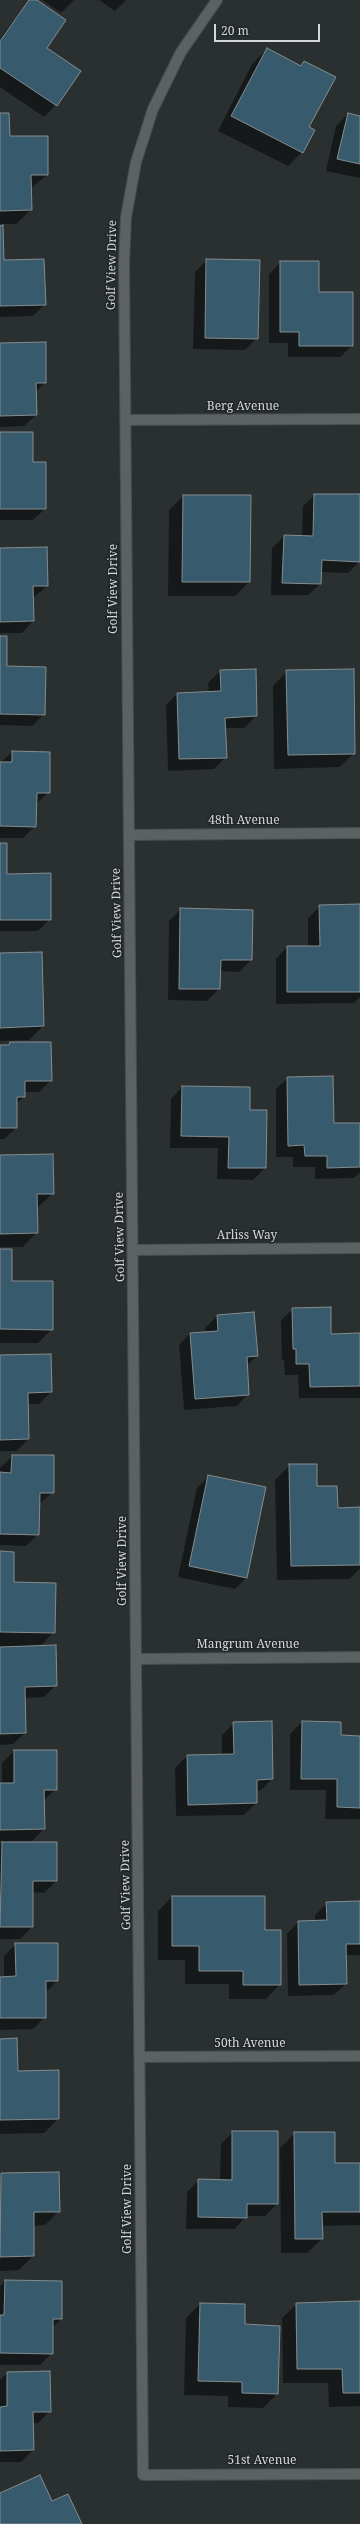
<!DOCTYPE html>
<html>
<head>
<meta charset="utf-8">
<style>
  body { margin:0 }
  #map { position:relative; width:360px; height:2524px; overflow:hidden; background:#2a3030; font-family:"Noto Serif",serif }
  canvas { display:block }
  .scale { position:absolute; left:214px; top:24px; width:106px; height:18px; box-sizing:border-box; border:2px solid #d4d7d8; border-top:0; padding-left:5px; font-size:12px; line-height:14px; white-space:nowrap; color:#d4d7d8; -webkit-text-stroke:3px #212627; paint-order:stroke }
</style>
</head>
<body>
<div id="map">
<canvas width="360" height="2524"></canvas>
<div class="scale">20 m</div>
</div>
<script>
const ctx = document.querySelector('canvas').getContext('2d');
ctx.lineJoin = 'round';
function paint(path, color) { ctx.fillStyle = color; ctx.fill(path, 'evenodd'); }
const poly = rows => new Path2D(rows.map(r => 'M' + r).join(''));
function strokePath(path, color, width, dash) { ctx.strokeStyle = color; ctx.lineWidth = width; ctx.lineCap = dash ? 'butt' : 'round'; ctx.setLineDash(dash || []); ctx.stroke(path); }
function write(font, color, halo, rows, align = 'center') {
  ctx.font = font + ' "Noto Serif",serif'; ctx.lineWidth = 3; ctx.setLineDash([]); ctx.textBaseline = 'middle'; ctx.strokeStyle = halo; ctx.fillStyle = color; for (const [text, x, y, turn = 0] of rows) {
    ctx.save(); ctx.translate(x, y); ctx.rotate((+turn || 0) * Math.PI / 180); ctx.textAlign = isNaN(turn) ? turn : align; if (halo) ctx.strokeText(text, 0, 0); ctx.fillText(text, 0, 0); ctx.restore();
  }
}
paint(poly([
  [29,0,35,0,46,48,79,71,56,105,44,117,0,87,0,38],
  [42,0,74,0,61,13],
  [99,0,126,0,115,11],
  [267,49,299,66,304,62,308,128,302,152,288,166,218,131,252,64],
  [0,114,9,137,47,175,30,189,31,210,16,224,0,224],
  [348,114,360,117,360,178,326,171,336,126],
  [0,227,3,261,45,304,33,316,0,317],
  [207,260,257,338,245,350,193,349,195,272],
  [281,262,352,346,340,357,288,357,288,343,269,343,269,274],
  [0,344,45,382,36,392,36,415,24,426,0,427],
  [0,433,32,463,45,509,33,520,0,520],
  [315,495,360,495,360,561,348,573,321,572,320,584,308,595,271,595,272,548,284,536,302,536,303,506],
  [183,496,249,582,235,596,168,596,169,510],
  [0,549,47,586,33,598,33,621,22,633,0,633],
  [0,637,6,667,44,714,32,726,0,725],
  [255,670,256,716,244,728,225,728,226,757,214,769,168,771,166,705,177,694,209,692,208,683,220,671],
  [287,671,354,753,340,767,274,769,273,686],
  [12,752,49,792,36,804,35,826,23,838,0,838,0,763],
  [0,844,7,875,50,919,38,931,0,931],
  [360,905,360,997,354,1003,276,1004,276,959,287,947,308,947,308,918,320,906],
  [181,909,251,960,239,972,219,971,219,989,207,1001,168,1000,169,921],
  [41,953,43,1026,29,1040,0,1041,0,954],
  [10,1043,51,1080,39,1092,24,1092,24,1097,16,1104,16,1128,4,1139,0,1139,0,1046,7,1046],
  [288,1078,333,1124,360,1124,360,1173,354,1178,315,1179,315,1167,293,1167,293,1157,276,1157,276,1089],
  [182,1087,249,1111,265,1168,253,1180,217,1179,218,1148,170,1148,171,1099],
  [0,1156,53,1193,37,1208,37,1232,23,1247,0,1247],
  [0,1250,11,1282,52,1329,38,1343,0,1343],
  [293,1309,330,1335,360,1334,360,1398,299,1398,298,1375,285,1375,284,1360,282,1360,281,1320],
  [217,1316,257,1356,246,1366,248,1394,237,1406,184,1410,179,1345,190,1333,206,1332,205,1328],
  [0,1356,51,1392,39,1404,28,1404,28,1439,17,1451,0,1451],
  [12,1456,53,1492,39,1504,38,1534,26,1546,0,1545,0,1468],
  [290,1465,316,1487,337,1509,360,1508,360,1568,350,1579,277,1580,275,1480],
  [208,1477,247,1577,235,1589,178,1577,197,1488],
  [0,1553,13,1583,54,1632,40,1646,56,1685,44,1697,24,1698,25,1733,13,1744,0,1745],
  [302,1722,340,1736,360,1737,360,1819,325,1819,326,1790,290,1790,290,1734],
  [234,1723,272,1779,261,1790,256,1791,256,1803,244,1815,176,1816,175,1768,187,1756,222,1756,222,1735],
  [14,1751,56,1751,56,1789,43,1801,44,1829,32,1841,8,1841,56,1881,44,1893,32,1892,32,1927,20,1939,0,1939,0,1845,4,1841,0,1841,0,1784,2,1784,2,1763],
  [172,1897,264,1931,280,1984,266,1999,229,1999,229,1984,185,1984,185,1960,158,1960,158,1911],
  [360,1902,360,1955,346,1955,346,1984,334,1995,288,1996,287,1934,298,1922,315,1922,315,1915,327,1903],
  [16,1944,57,1981,45,1993,45,2017,33,2029,0,2030,0,1978,4,1978,4,1956],
  [0,2040,17,2072,58,2119,44,2133,0,2134],
  [233,2132,277,2132,277,2204,265,2216,246,2216,235,2229,186,2229,187,2192,199,2180,220,2180,221,2144],
  [295,2133,334,2164,360,2164,360,2225,321,2226,322,2239,307,2253,281,2253,280,2148],
  [1,2174,59,2211,45,2225,33,2226,33,2256,19,2270,0,2271],
  [5,2281,61,2319,52,2328,52,2353,40,2365,0,2365,0,2286],
  [360,2302,360,2406,329,2407,328,2383,283,2383,282,2318,297,2304],
  [200,2304,244,2325,277,2394,263,2408,228,2407,228,2396,184,2395,186,2318],
  [49,2372,50,2411,38,2423,32,2423,33,2450,21,2462,0,2462,0,2380,7,2373]
]), '#0007');
const building = poly([
  [29,0,37,0,66,20,47,48,81,71,57,106,0,68,0,41,29,0],
  [267,48,301,66,304,61,336,77,309,127,315,130,303,153,231,116,267,48],
  [0,113,9,113,10,136,48,136,48,175,31,175,32,210,0,211,0,113],
  [348,113,360,116,360,164,337,159,348,113],
  [3,225,4,260,44,259,46,305,0,306,0,226,3,225],
  [206,259,260,260,258,339,205,338,206,259],
  [280,261,319,261,319,292,353,292,353,346,299,346,299,332,280,332,280,261],
  [46,342,46,383,36,383,37,415,0,416,0,343,46,342],
  [0,432,33,432,33,462,46,462,46,509,0,509,0,432],
  [314,494,360,494,360,562,322,560,321,584,282,583,284,535,313,536,314,494],
  [183,495,251,495,250,582,182,582,183,495],
  [47,547,48,586,33,586,34,621,0,622,0,548,47,547],
  [0,636,7,636,7,666,46,667,45,715,0,714,0,636],
  [256,669,257,716,225,718,227,758,179,759,177,693,221,691,220,670,256,669],
  [354,669,355,754,288,755,286,670,354,669],
  [12,751,50,752,50,793,37,793,36,827,0,826,0,762,12,762,12,751],
  [0,843,7,843,7,874,51,873,51,920,0,920,0,843],
  [360,904,360,992,287,992,287,946,320,946,319,905,360,904],
  [180,908,253,910,252,960,221,960,220,989,179,989,180,908],
  [42,952,44,1026,0,1028,0,953,42,952],
  [10,1042,51,1042,52,1081,25,1081,25,1097,17,1097,17,1128,0,1128,0,1045,9,1045,10,1042],
  [333,1076,334,1123,360,1123,360,1167,327,1168,327,1156,305,1156,304,1145,288,1146,287,1077,333,1076],
  [182,1086,250,1087,250,1110,267,1110,266,1168,228,1168,229,1137,181,1136,182,1086],
  [53,1154,54,1194,37,1194,38,1233,0,1234,0,1155,53,1154],
  [0,1249,12,1249,12,1281,53,1281,53,1330,0,1329,0,1249],
  [331,1307,331,1334,360,1333,360,1386,310,1387,309,1364,296,1364,296,1349,293,1349,292,1308,331,1307],
  [254,1312,258,1356,247,1357,249,1395,195,1399,190,1333,218,1331,217,1315,254,1312],
  [51,1354,52,1392,28,1393,29,1439,0,1440,0,1355,51,1354],
  [12,1455,54,1455,54,1493,40,1493,39,1535,0,1534,0,1472,11,1473,12,1455],
  [289,1464,317,1464,317,1486,337,1486,338,1508,360,1507,360,1565,291,1566,289,1464],
  [208,1475,266,1487,247,1578,189,1566,208,1475],
  [0,1551,14,1552,14,1582,56,1583,55,1633,0,1632,0,1551],
  [56,1645,57,1686,25,1687,26,1733,0,1734,0,1647,56,1645],
  [272,1721,273,1779,257,1780,257,1803,188,1805,187,1755,234,1754,233,1722,272,1721],
  [302,1721,341,1722,341,1735,360,1736,360,1808,337,1807,337,1779,301,1779,302,1721],
  [14,1750,57,1750,57,1790,44,1790,45,1829,0,1830,0,1783,14,1783,14,1750],
  [2,1842,57,1842,57,1881,33,1881,33,1927,0,1927,2,1842],
  [172,1896,265,1896,265,1930,281,1930,281,1985,243,1985,243,1971,199,1971,199,1946,172,1946,172,1896],
  [360,1901,360,1944,346,1944,347,1984,299,1985,298,1921,327,1920,326,1902,360,1901],
  [15,1943,58,1943,58,1981,46,1981,46,2018,0,2018,0,1977,16,1976,15,1943],
  [17,2038,18,2071,59,2070,59,2119,0,2120,0,2039,17,2038],
  [232,2131,278,2131,278,2204,247,2204,247,2218,198,2217,198,2179,232,2180,232,2131],
  [294,2132,335,2132,335,2163,360,2163,360,2212,322,2212,323,2239,295,2239,294,2132],
  [59,2172,60,2212,34,2212,34,2256,0,2257,1,2173,59,2172],
  [5,2280,62,2281,62,2319,53,2319,53,2354,0,2353,0,2315,4,2315,5,2280],
  [360,2301,360,2393,343,2393,342,2369,297,2369,296,2303,360,2301],
  [200,2303,245,2304,245,2324,280,2326,278,2394,242,2393,242,2382,198,2381,200,2303],
  [50,2371,51,2412,33,2412,34,2450,0,2451,0,2407,7,2406,7,2372,50,2371],
  [40,2475,52,2501,68,2494,82,2524,0,2524,0,2493,40,2475]
]);
paint(building, '#375a6c');
strokePath(building, '#868c8e', 1);
const street = poly([
  [217,0,181,52,153,109,136,162,126,217,124,263,143,2475,360,2474],
  [126,420,360,419],
  [129,835,360,833],
  [133,1250,360,1248],
  [137,1659,360,1657],
  [140,2057,360,2056]
]);
strokePath(street, '#494d4e', 12);
strokePath(street, '#5c6162', 10);
write('12px', '#d4d7d8', '#212627', [
  ["Golf View Drive",112,265,-89],
  ["Berg Avenue",243,407],
  ["Golf View Drive",114,589,-90],
  ["48th Avenue",244,821],
  ["Golf View Drive",117,913,-91],
  ["Arliss Way",247,1236],
  ["Golf View Drive",120,1237,-91],
  ["Golf View Drive",123,1561,-90],
  ["Mangrum Avenue",248,1645],
  ["Golf View Drive",126,1885,-91],
  ["50th Avenue",250,2044],
  ["Golf View Drive",128,2209,-90],
  ["51st Avenue",262,2461]
]);
</script>
</body>
</html>
